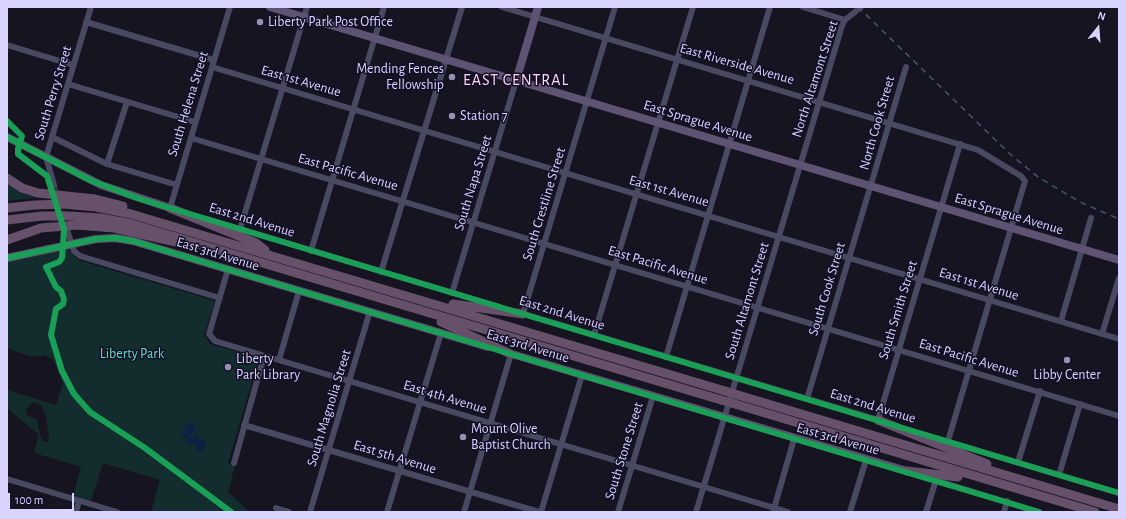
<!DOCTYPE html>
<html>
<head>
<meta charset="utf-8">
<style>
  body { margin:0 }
  #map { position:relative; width:1126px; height:519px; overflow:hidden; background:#161421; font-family:"Alegreya Sans",sans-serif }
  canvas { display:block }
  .frame { position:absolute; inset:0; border:8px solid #d9d4ff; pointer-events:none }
  .north { position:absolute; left:1078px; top:8px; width:40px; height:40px; -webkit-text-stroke:3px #130f26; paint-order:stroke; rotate:17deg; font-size:11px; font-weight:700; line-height:16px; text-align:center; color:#d9d4ff }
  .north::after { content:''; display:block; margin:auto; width:14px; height:18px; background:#d9d4ff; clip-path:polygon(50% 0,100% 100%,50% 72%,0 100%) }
  .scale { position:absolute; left:8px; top:493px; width:66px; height:18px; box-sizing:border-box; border:2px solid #d9d4ff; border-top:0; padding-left:5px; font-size:12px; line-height:14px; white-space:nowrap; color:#d9d4ff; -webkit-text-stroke:3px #130f26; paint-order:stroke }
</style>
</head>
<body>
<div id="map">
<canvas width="1126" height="519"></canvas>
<div class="frame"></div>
<div class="north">N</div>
<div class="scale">100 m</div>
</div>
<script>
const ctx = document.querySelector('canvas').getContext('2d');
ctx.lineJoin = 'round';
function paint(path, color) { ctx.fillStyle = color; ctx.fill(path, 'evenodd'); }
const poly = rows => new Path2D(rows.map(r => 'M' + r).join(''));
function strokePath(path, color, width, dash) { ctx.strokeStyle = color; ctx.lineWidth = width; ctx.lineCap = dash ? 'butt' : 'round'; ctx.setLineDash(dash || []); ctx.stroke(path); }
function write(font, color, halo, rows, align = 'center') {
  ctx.font = font + ' "Alegreya Sans",sans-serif'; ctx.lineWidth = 3; ctx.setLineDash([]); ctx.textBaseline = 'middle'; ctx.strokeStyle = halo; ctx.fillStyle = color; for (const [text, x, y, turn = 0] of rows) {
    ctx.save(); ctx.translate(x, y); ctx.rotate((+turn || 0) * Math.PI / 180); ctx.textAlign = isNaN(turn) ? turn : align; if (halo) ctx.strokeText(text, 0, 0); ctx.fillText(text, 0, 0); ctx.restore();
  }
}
paint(poly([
  [7,183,26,193,42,197,7,201],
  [67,248,78,260,215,301,204,335,210,344,259,358,228,463,235,465,228,492,250,512,151,512,160,480,103,463,91,501,73,496,81,467,34,453,39,435,7,408,7,390,56,405,63,383,53,359,43,355,41,356,29,356,7,348,7,262],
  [33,402,41,405,46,416,49,440,47,442,44,442,40,435,37,420,27,415,25,410]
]), '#132c2d');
paint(poly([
  [188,422,196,426,190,437,195,439,194,435,196,433,197,438,206,440,204,449,201,452,196,449,195,442,190,446,186,444,188,439,181,435]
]), '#0d2144');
strokePath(poly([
  [54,185,64,219]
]), '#333142', 6, [6, 3]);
strokePath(poly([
  [502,7,978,150,1021,176,1025,181,948,441],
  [803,7,845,20],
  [86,22,214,60],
  [7,45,73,65],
  [212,67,1119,339],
  [68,84,195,122],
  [52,137,107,164,177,185],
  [191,138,1119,416],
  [107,164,127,102],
  [54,185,46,157,91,7],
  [173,209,170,208,230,7],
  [207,219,500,307],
  [240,229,307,7],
  [67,230,74,251,80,256,220,298],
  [311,251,384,7],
  [228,269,209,334,215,341,788,512],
  [381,272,462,7],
  [452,293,516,81],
  [521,313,882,421],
  [523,314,615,7],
  [1061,321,1091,218],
  [1102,334,1119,278],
  [594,335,693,7],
  [666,357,770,7],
  [279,360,299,291],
  [807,399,906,67],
  [878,420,960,144],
  [244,425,539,512],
  [919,433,1119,493],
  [1018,462,1040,391],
  [234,463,264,356],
  [1059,475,1080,404],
  [922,476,1039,512],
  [7,479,117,512],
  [276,508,289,512],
  [76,512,79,501],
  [310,512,370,311],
  [387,512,441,333],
  [464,512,511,354],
  [541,512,582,375],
  [618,512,653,396],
  [696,512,842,26,845,20,861,7],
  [773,512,794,439],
  [850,512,866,460],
  [926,512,936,480],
  [1004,512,1007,501]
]), '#4a4962', 6);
strokePath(poly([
  [270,7,1119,260],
  [516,81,538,7],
  [7,137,101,185,170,208],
  [7,258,96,239,115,238,133,241,488,347],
  [505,352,907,471]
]), '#5e5373', 8);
strokePath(poly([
  [7,178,22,188,38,193,95,199,123,206],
  [7,208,35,205,64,204,96,207,131,214,725,391],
  [170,208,256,243,265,250],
  [7,220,42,216,69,216,101,218,132,224,721,400],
  [7,240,41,228,77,225,114,228,176,242],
  [453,304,523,314],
  [441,322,511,354],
  [738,395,1119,509],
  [735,404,1095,512],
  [878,420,987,464],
  [907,471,958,477]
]), '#67516a', 9);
strokePath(poly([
  [858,7,1010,154,1038,177,1080,202,1119,219]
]), '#43596b', 1.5, [6, 5]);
strokePath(poly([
  [725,391,738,395],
  [721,400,735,404]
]), '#67516a', 9);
strokePath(poly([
  [7,121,22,136,18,149,18,154,47,176,64,229,62,258,59,262,46,267,56,287,61,291,64,299,63,304,56,309,51,335,62,371,74,394,90,412,145,448,231,512],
  [7,137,92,181,140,199,1119,493],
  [7,258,96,239,115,238,133,241,1039,512]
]), '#1a9f57', 6);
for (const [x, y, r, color] of [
  [260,22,4,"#9591b1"],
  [452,77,4,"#9591b1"],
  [452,116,4,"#9591b1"],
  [1067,360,4,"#9591b1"],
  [228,367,4,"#9591b1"],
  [463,437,4,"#9591b1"]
]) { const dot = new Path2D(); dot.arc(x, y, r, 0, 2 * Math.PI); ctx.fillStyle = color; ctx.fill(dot); strokePath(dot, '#130f26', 1.5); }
write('14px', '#d9d4ff', '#130f26', [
  ["Liberty Park Post Office",268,22],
  ["Mending Fences",444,69,"right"],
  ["Fellowship",444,85,"right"],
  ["Station 7",460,116],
  ["Liberty",236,359],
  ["Park Library",236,375],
  ["Libby Center",1067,375,"center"],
  ["Mount Olive",471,429],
  ["Baptist Church",471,445]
], 'left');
write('14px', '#d9d4ff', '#130f26', [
  ["East Riverside Avenue",737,64,16],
  ["North Altamont Street",815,79,-72],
  ["East 1st Avenue",301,81,16],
  ["South Perry Street",53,93,-73],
  ["South Helena Street",188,104,-73],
  ["East Sprague Avenue",698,121,17],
  ["North Cook Street",877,123,-74],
  ["East Pacific Avenue",348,172,16],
  ["South Napa Street",473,183,-73],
  ["East 1st Avenue",669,191,16],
  ["South Crestline Street",544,204,-73],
  ["East Sprague Avenue",1009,214,17],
  ["East 2nd Avenue",252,220,17],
  ["East 3rd Avenue",218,254,17],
  ["East Pacific Avenue",658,265,17],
  ["East 1st Avenue",979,284,17],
  ["South Cook Street",827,289,-73],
  ["South Altamont Street",747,301,-73],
  ["South Smith Street",898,310,-73],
  ["East 2nd Avenue",562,313,17],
  ["East 3rd Avenue",528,346,17],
  ["East Pacific Avenue",969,358,17],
  ["East 4th Avenue",445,397,17],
  ["East 2nd Avenue",873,406,17],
  ["South Magnolia Street",329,408,-73],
  ["East 3rd Avenue",838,439,16],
  ["South Stone Street",624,451,-73],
  ["East 5th Avenue",395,457,17]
]);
write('14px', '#5fe0c0', '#130f26', [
  ["Liberty Park",132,354]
]);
ctx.letterSpacing = '1px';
write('16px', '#ffd6f0', '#130f26', [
  ["EAST CENTRAL",516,80]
]);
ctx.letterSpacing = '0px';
</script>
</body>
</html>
